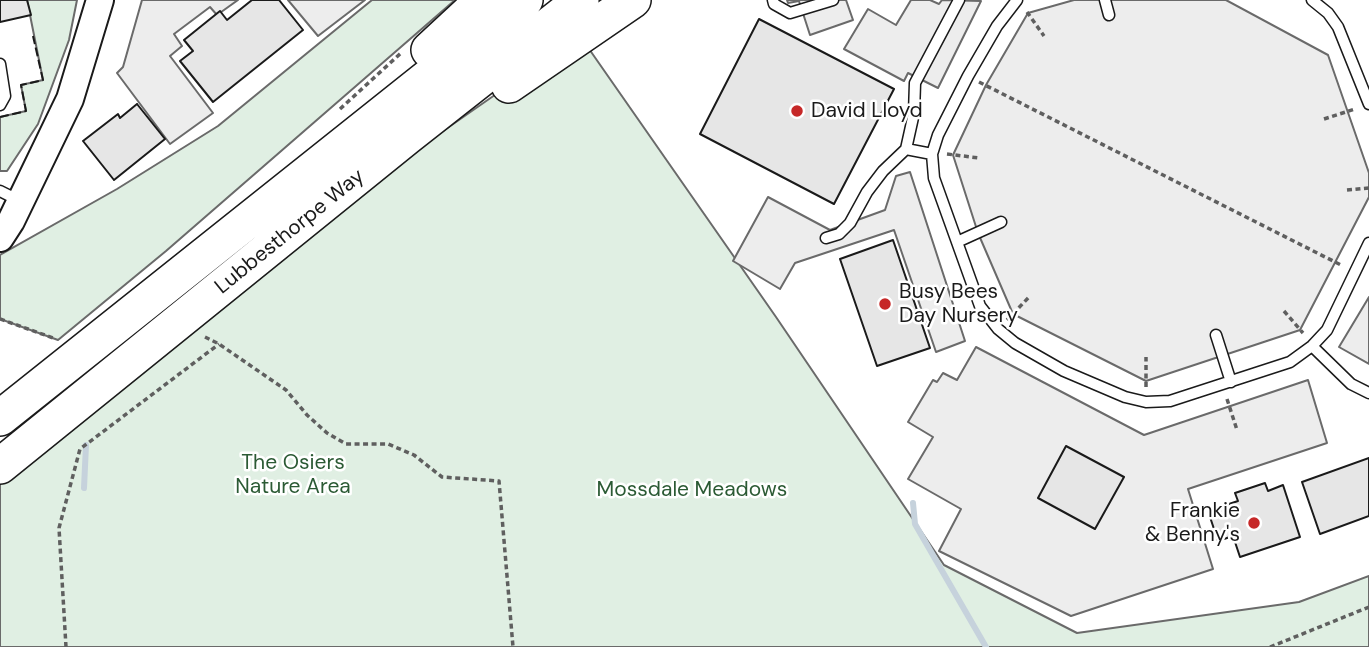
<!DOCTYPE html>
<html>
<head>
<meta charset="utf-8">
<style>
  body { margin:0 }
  canvas { display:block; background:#fff }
</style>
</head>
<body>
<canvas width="1369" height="647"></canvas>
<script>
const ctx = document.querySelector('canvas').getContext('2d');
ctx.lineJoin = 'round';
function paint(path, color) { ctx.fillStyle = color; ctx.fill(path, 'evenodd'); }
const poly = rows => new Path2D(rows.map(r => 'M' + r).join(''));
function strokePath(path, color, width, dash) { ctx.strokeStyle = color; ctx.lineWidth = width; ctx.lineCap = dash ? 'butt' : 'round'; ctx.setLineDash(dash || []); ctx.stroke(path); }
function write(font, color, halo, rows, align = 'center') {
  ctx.font = font + ' "DM Sans",sans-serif'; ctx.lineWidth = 5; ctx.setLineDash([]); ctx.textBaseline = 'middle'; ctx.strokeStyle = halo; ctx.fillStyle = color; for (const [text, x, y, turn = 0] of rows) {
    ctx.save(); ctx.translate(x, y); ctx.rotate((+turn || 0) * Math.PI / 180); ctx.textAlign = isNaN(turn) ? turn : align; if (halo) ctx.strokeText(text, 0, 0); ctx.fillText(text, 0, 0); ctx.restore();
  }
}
const green = poly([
  [27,0,77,0,69,40,38,124,7,171,0,171,0,117,26,111,21,85,43,80,27,0],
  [372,0,455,0,166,251,58,340,0,319,0,255,117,189,218,126,372,0],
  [581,0,632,0,580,36,776,317,944,565,1077,633,1299,602,1369,576,1369,647,0,647,0,466,248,267,545,60,581,0]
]);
paint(green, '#e0efe3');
strokePath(green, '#6a6a6a', 2);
const parking = poly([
  [142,0,238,0,217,15,210,7,174,34,182,46,170,56,213,113,170,144,117,73,123,67,142,0],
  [288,0,365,0,318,36,288,0],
  [787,0,846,0,853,20,810,35,799,1,788,3,787,0],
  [911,0,930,0,939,4,942,0,981,1,938,88,908,73,904,81,844,49,868,9,896,25,911,0],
  [1074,0,1226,0,1328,55,1369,173,1369,197,1300,330,1146,381,1013,314,978,233,953,155,986,85,1028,13,1074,0],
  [910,172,965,341,936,352,894,230,795,263,780,289,733,261,768,197,830,230,885,210,896,176,910,172],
  [1369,297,1369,364,1339,347,1369,297],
  [976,347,1144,435,1308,380,1327,443,1188,489,1213,569,1071,616,939,551,961,509,908,479,933,437,908,422,933,380,937,382,943,373,957,380,976,347]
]);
paint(parking, '#ededed');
strokePath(parking, '#6a6a6a', 2);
strokePath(poly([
  [84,488,86,445],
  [913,503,915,524,986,647]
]), '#c6d2dc', 6);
const building = poly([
  [0,0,27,0,31,15,0,22,0,0],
  [252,0,279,0,303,30,213,102,180,61,193,51,184,40,220,11,227,20,252,0],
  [759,19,894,89,834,204,700,134,759,19],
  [137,104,165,139,114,180,83,141,118,114,120,118,137,104],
  [893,240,930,348,877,366,840,259,893,240],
  [1066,446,1124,477,1095,529,1038,498,1066,446],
  [1369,458,1369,516,1320,534,1302,482,1369,458],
  [1265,483,1268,491,1283,485,1300,537,1240,557,1233,536,1218,541,1208,511,1238,501,1235,493,1265,483]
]);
paint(building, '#e6e6e6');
strokePath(building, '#1a1a1a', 2);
const lane = poly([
  [773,0,774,4,790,13,833,0],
  [1017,0,997,26,968,76,938,135,932,154,934,178,980,306,998,329,1015,343,1064,371,1125,397,1146,402,1170,401,1290,362,1312,346,1327,330,1369,243],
  [1105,0,1109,15],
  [1312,0,1328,13,1338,27,1369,104],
  [0,105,5,96,0,64],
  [906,149,932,154],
  [0,191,20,201],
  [826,238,839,234,850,223,867,192,883,171,906,149,914,113,915,83,959,0],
  [957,242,1001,222],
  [1216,335,1231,382],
  [1312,346,1351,384,1369,393]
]);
const secondary = poly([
  [0,238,11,221,70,99,100,0]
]);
const highway = poly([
  [429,50,483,0],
  [509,85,633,0],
  [0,418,525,0],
  [0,466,407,137,581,0]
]);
strokePath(lane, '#1a1a1a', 13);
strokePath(secondary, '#1a1a1a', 30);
strokePath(highway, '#1a1a1a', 38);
strokePath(poly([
  [1027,12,1044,36],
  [979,82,1341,265],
  [340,109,401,53],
  [1324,119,1355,109],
  [947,154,979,158],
  [1347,190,1369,188],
  [1284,311,1303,333],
  [0,319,56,339],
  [1007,320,1030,296],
  [205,337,219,344,286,390,307,415,327,433,346,444,388,444,414,455,442,477,499,481,513,647],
  [1146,387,1146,357],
  [1227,399,1237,430],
  [66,647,59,528,80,449,219,344],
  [1270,647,1369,607]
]), '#5f5f5f', 3.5, [5, 3.5]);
strokePath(lane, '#fff', 10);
strokePath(secondary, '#fff', 26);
strokePath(highway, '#fff', 35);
strokePath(poly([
  [0,117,26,111,21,85,43,80,33,36]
]), '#1a1a1a', 2, [9, 3.5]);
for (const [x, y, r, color] of [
  [797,111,7,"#c62828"],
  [885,304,7,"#c62828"],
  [1254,523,7,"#c62828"]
]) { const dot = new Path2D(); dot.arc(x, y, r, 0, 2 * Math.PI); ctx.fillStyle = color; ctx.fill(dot); strokePath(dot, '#fff', 2.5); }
write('21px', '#1a1a1a', '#fff', [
  ["David Lloyd",811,111],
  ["Busy Bees",899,292],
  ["Day Nursery",899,316],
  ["Frankie",1240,511,"right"],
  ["& Benny's",1240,535,"right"]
], 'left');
write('21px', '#1a1a1a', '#fff', [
  ["Lubbesthorpe Way",290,232,-39]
]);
write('21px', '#2b5a34', '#fff', [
  ["The Osiers",293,463],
  ["Nature Area",293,487],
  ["Mossdale Meadows",692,490]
]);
</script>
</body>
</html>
